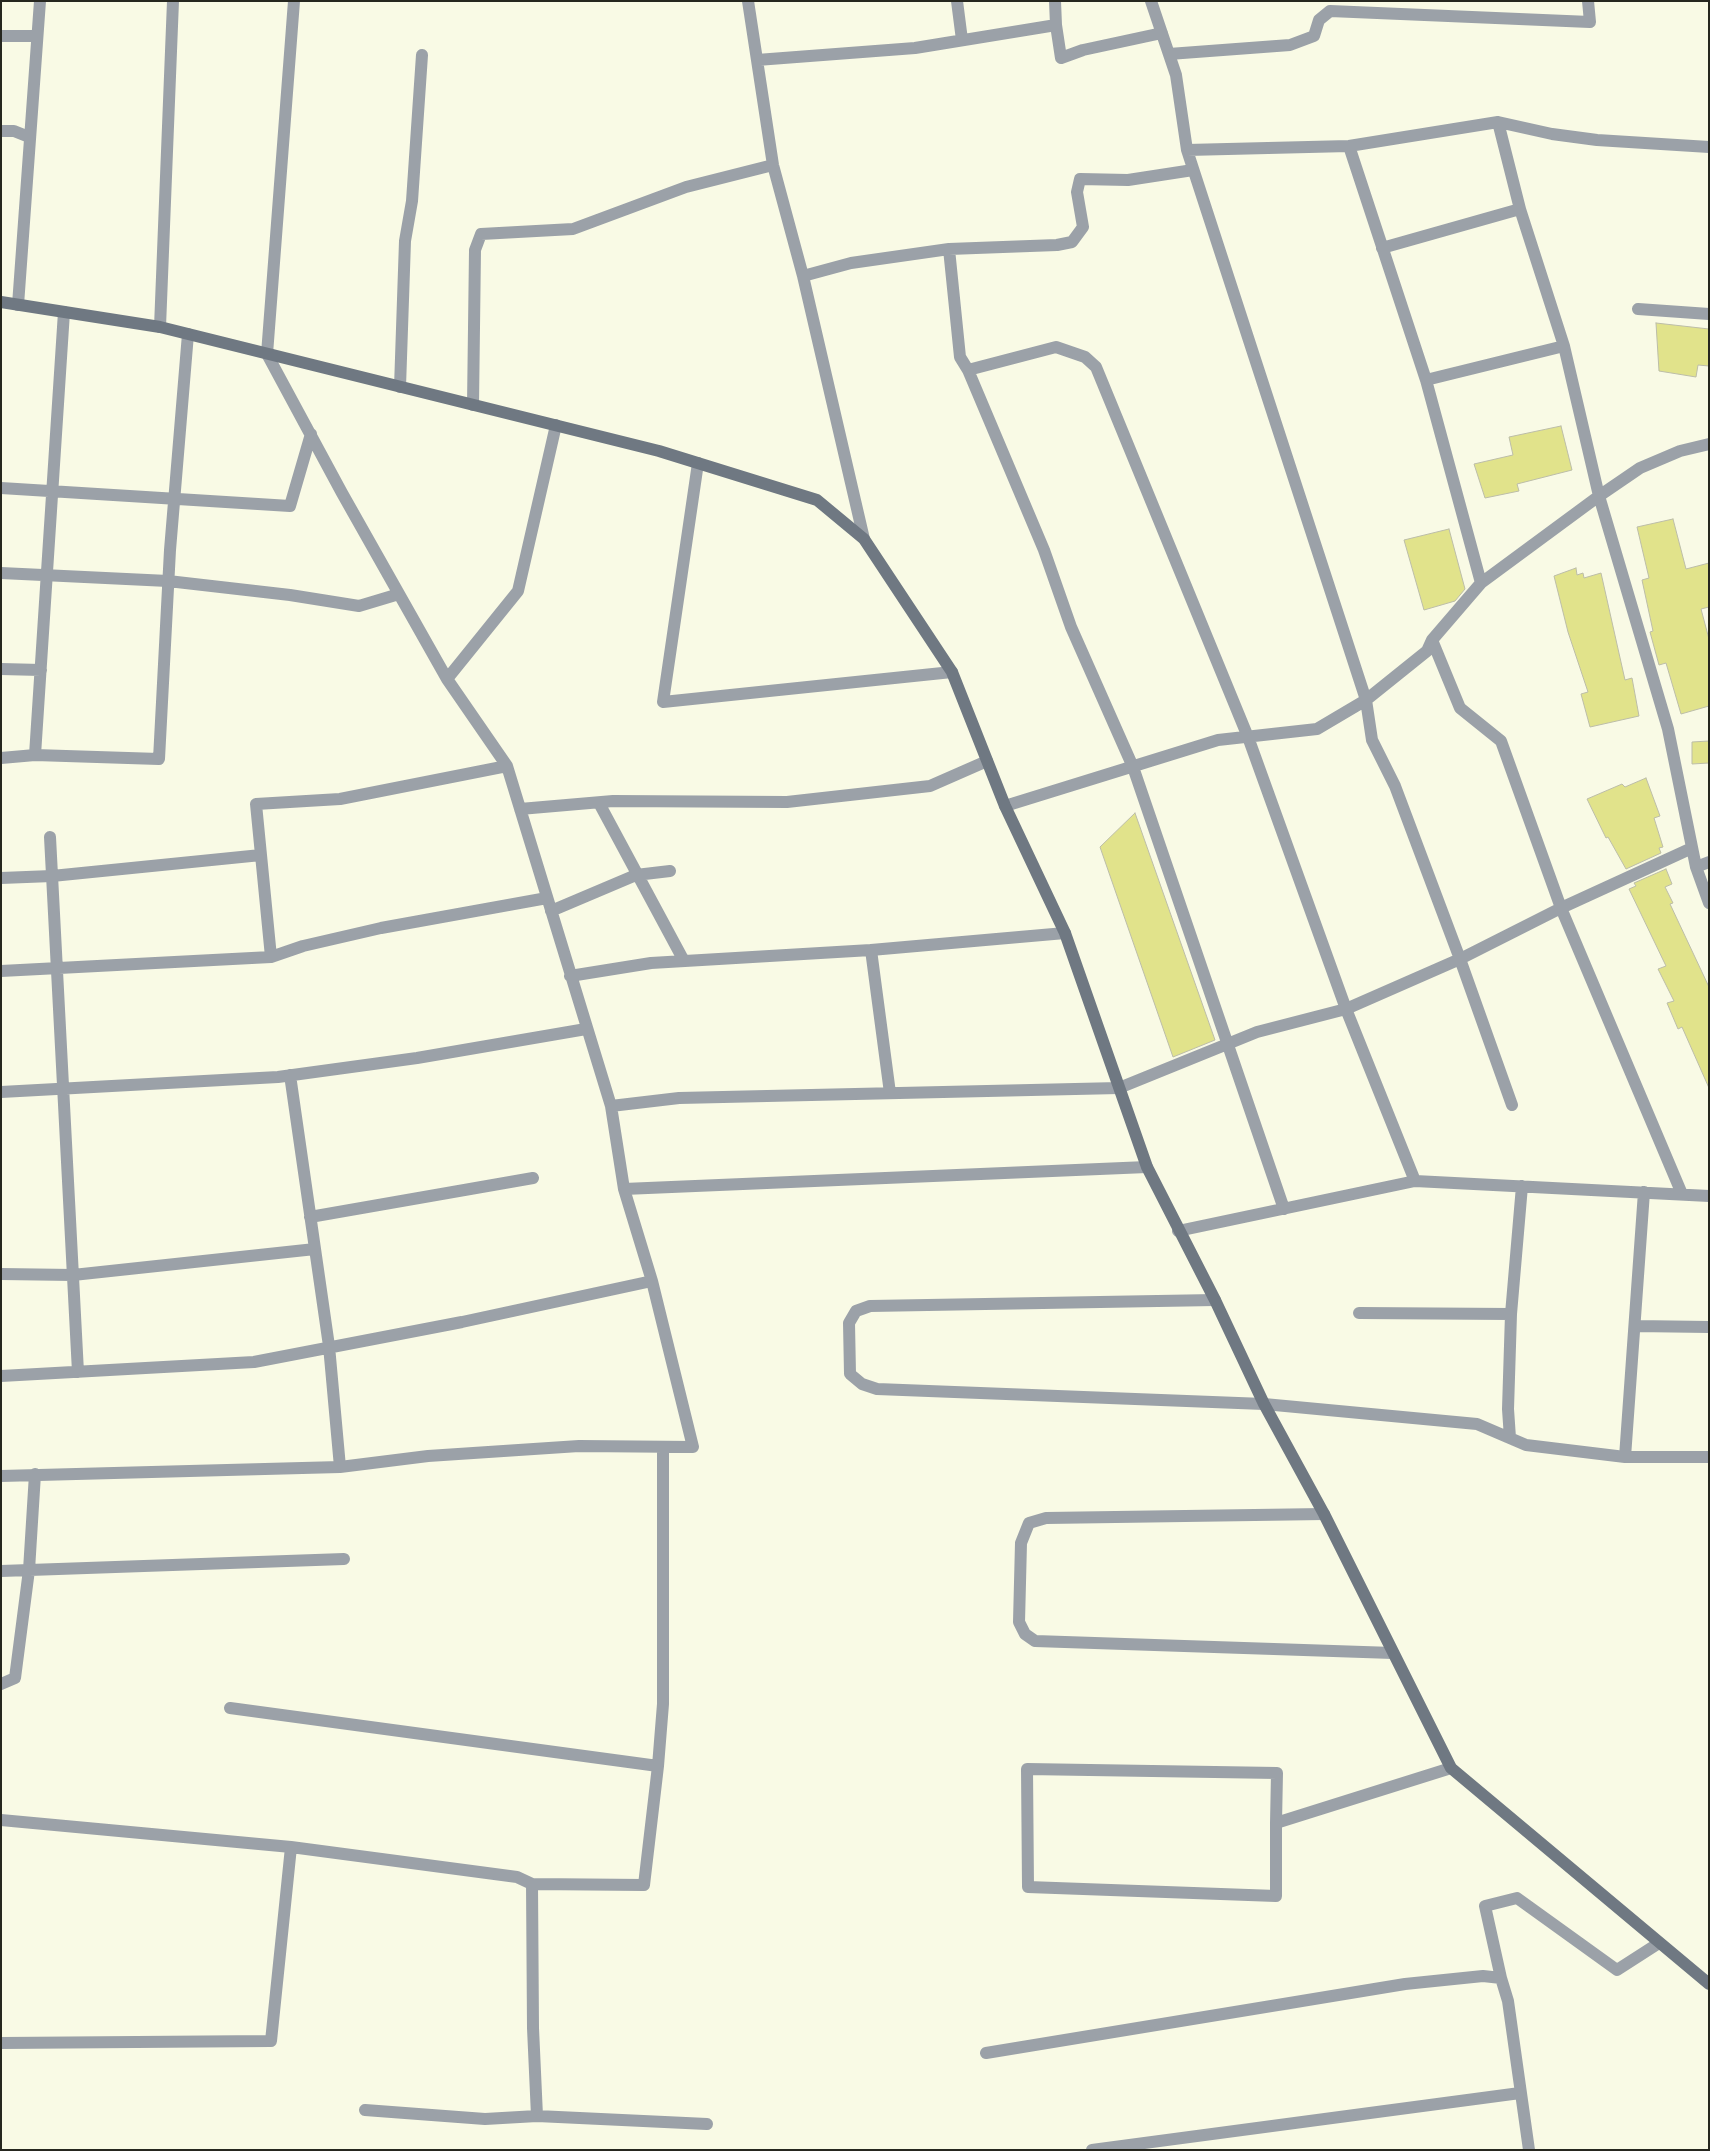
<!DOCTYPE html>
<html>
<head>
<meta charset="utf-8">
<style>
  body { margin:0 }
  #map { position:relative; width:1710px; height:2151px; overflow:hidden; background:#f9fae5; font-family:"Open Sans",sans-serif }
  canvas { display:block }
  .frame { position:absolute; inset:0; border:2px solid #26271f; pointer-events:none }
</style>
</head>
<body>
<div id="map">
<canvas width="1710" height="2151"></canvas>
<div class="frame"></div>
</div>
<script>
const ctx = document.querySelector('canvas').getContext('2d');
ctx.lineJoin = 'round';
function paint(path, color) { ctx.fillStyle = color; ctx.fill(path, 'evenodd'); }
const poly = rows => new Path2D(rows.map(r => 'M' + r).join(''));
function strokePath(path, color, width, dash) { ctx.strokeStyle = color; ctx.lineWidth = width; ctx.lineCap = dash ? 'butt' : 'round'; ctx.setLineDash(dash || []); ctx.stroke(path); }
const building = poly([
  [1656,323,1709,329,1709,366,1698,365,1696,377,1659,371,1656,323],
  [1561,426,1572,470,1517,484,1519,491,1485,498,1474,464,1513,455,1509,437,1561,426],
  [1673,519,1686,569,1709,563,1709,607,1701,609,1709,639,1709,706,1681,714,1666,663,1659,665,1650,632,1653,631,1642,580,1649,578,1637,527,1673,519],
  [1449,529,1465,589,1455,601,1424,610,1404,540,1449,529],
  [1576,568,1577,575,1583,573,1584,578,1601,573,1625,680,1632,678,1639,716,1590,727,1581,694,1588,692,1568,632,1554,576,1576,568],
  [1709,741,1709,763,1692,764,1692,742,1709,741],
  [1646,778,1660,816,1654,818,1663,847,1659,848,1661,853,1626,869,1608,837,1606,838,1587,799,1622,784,1625,787,1646,778],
  [1135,813,1215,1040,1173,1057,1100,847,1135,813],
  [1666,869,1672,884,1665,887,1673,903,1670,904,1709,987,1709,1088,1682,1027,1678,1029,1667,1003,1674,1001,1658,969,1666,966,1629,889,1636,886,1634,883,1666,869]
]);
paint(building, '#e1e38b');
strokePath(building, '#bcbda8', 1);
strokePath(poly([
  [748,1,773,165,803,276,864,539],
  [957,1,962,40],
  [1055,1,1056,25],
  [1151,1,1176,75,1187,150],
  [1,36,36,36],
  [1169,54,1290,45,1314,36,1319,20,1330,11,1590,22,1588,1],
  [757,60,915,48,1056,25,1061,58,1083,50,1162,33],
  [1498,122,1520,209,1564,346,1599,496,1668,729,1696,867,1709,903],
  [1,131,14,131,29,137],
  [1349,146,1426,380,1481,583],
  [1382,248,1520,209],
  [949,249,960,357,968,370,1044,550,1071,627,1133,767,1284,1209],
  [803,276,851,263,949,249,1057,245,1072,242,1083,227,1077,192,1080,179,1128,180,1193,170],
  [18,305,40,1],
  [1638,309,1709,314],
  [160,327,173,1],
  [968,370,1056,347,1085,357,1096,367,1248,737,1346,1009,1415,1181],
  [1426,380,1564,346],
  [400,387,405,241,412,201,422,55],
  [473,405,475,250,481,234,573,229,686,187,773,165],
  [698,463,663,702,952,672],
  [1,488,290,506,311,434],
  [1,573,168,581,290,595,359,606,399,594],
  [1432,640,1460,708,1501,741,1561,908,1682,1194],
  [1,669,41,670],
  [447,679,518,591,556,425],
  [35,755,64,312],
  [1,758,35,755,159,759,170,550,188,334],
  [599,803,684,961],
  [1005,806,1218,740,1317,729,1366,700,1427,651,1432,640,1481,583,1599,496,1640,468,1680,451,1709,444],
  [520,809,613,801,787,802,930,786,987,761],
  [50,837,78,1372],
  [1696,867,1709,862],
  [1,878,52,876,261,855],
  [551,911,636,875,670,871],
  [871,950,890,1093],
  [271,957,256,804,340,799,507,766],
  [1,971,271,957,303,946,381,928,547,898],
  [570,976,651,963,871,950,1065,933],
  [290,1075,329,1346,340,1467],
  [1,1092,278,1077,417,1058,586,1029],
  [1512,1105,1460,959,1395,786,1372,740,1366,700,1187,150,1349,146,1498,122,1552,134,1597,140,1709,147],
  [611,1106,679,1098,1119,1088,1257,1032,1346,1009,1460,959,1561,908,1692,848],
  [624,1189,1147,1167],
  [310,1217,533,1178],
  [1178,1231,1415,1181,1709,1196],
  [1,1274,73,1275,315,1249],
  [1215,1300,870,1306,856,1311,849,1323,850,1374,862,1384,877,1389,1264,1404,1477,1424,1526,1445,1625,1457,1709,1457],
  [1359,1313,1511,1314],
  [1635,1326,1709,1327],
  [1,1376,254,1362,462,1322,652,1281],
  [1510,1438,1508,1409,1511,1314,1522,1186],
  [1625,1457,1644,1192],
  [1,1476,340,1467,428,1456,579,1446,693,1447,652,1281,624,1189,611,1106,507,766,447,679,342,493,267,354,294,1],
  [1324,1514,1046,1518,1029,1523,1021,1543,1019,1622,1025,1634,1035,1641,1393,1653],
  [1,1571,344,1559],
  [1,1684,15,1678,29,1570,35,1474],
  [230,1708,658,1766],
  [1,1820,291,1847,517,1877,532,1884,644,1885,658,1766,663,1704,663,1447],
  [1276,1823,1277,1773,1027,1769,1028,1887,1276,1896,1276,1823,1451,1768],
  [532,1884,533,2028,537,2116],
  [1501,1978,1485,1906,1517,1898,1617,1970,1659,1943],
  [1,2043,271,2041,291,1847],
  [986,2053,1405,1984,1483,1976,1501,1978,1508,2001,1529,2150],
  [365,2110,485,2119,537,2116,707,2124],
  [1092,2150,1520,2093]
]), '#9ba1a8', 12);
strokePath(poly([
  [1,302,160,327,659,451,817,500,864,539,952,672,1005,806,1065,933,1147,1167,1215,1300,1264,1404,1324,1514,1451,1768,1709,1984]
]), '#6f7882', 12);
</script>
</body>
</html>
